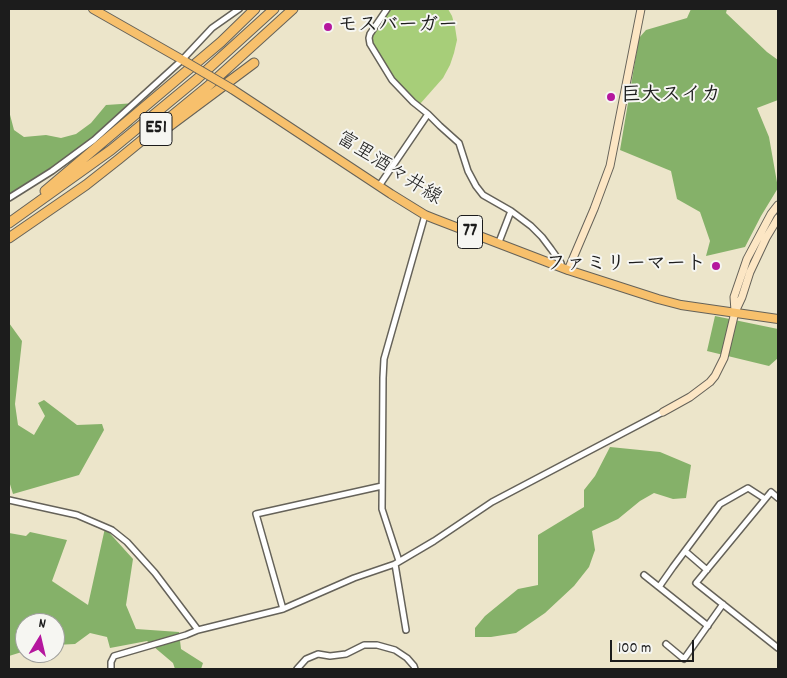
<!DOCTYPE html>
<html>
<head>
<meta charset="utf-8">
<style>
  body { margin:0 }
  #map { position:relative; width:787px; height:678px; overflow:hidden; background:#ece5ca; font-family:Dekko,sans-serif }
  canvas { display:block }
  .frame { position:absolute; inset:0; border:10px solid #1c1c1c; pointer-events:none }
  .north { position:absolute; left:15px; top:613px; width:50px; height:50px; box-sizing:border-box; background:#f6f6f2; border:1px solid #9f9f9c; border-radius:50%; rotate:9deg; font-size:14px; font-weight:700; line-height:20px; text-align:center; color:#1c1c1c }
  .north::after { content:''; display:block; margin:auto; width:18px; height:22px; background:#b5179e; clip-path:polygon(50% 0,100% 100%,50% 72%,0 100%) }
  .scale { position:absolute; left:610px; top:640px; width:84px; height:22px; box-sizing:border-box; border:2px solid #1c1c1c; border-top:0; padding-left:6px; font-size:15px; line-height:18px; white-space:nowrap; color:#1c1c1c; -webkit-text-stroke:4px #f6f6f2; paint-order:stroke }
</style>
</head>
<body>
<div id="map">
<canvas width="787" height="678"></canvas>
<div class="frame"></div>
<div class="north">N</div>
<div class="scale">100 m</div>
</div>
<script>
const ctx = document.querySelector('canvas').getContext('2d');
ctx.lineJoin = 'round';
function paint(path, color) { ctx.fillStyle = color; ctx.fill(path, 'evenodd'); }
const poly = rows => new Path2D(rows.map(r => 'M' + r).join(''));
function strokePath(path, color, width, dash) { ctx.strokeStyle = color; ctx.lineWidth = width; ctx.lineCap = dash ? 'butt' : 'round'; ctx.setLineDash(dash || []); ctx.stroke(path); }
function write(font, color, halo, rows, align = 'center') {
  ctx.font = font + ' Dekko,"Klee One",sans-serif'; ctx.lineWidth = 4; ctx.setLineDash([]); ctx.textBaseline = 'middle'; ctx.strokeStyle = halo; ctx.fillStyle = color; for (const [text, x, y, turn = 0] of rows) {
    ctx.save(); ctx.translate(x, y); ctx.rotate((+turn || 0) * Math.PI / 180); ctx.textAlign = isNaN(turn) ? turn : align; if (halo) ctx.strokeText(text, 0, 0); ctx.fillText(text, 0, 0); ctx.restore();
  }
}
paint(poly([
  [389,9,448,9,452,16,455,27,457,40,454,53,450,65,443,78,420,104,415,100,394,79,373,44,371,39,372,35]
]), '#a7ce79');
paint(poly([
  [691,9,727,9,726,13,767,52,778,60,778,100,757,108,769,137,778,188,761,216,745,247,706,256,710,241,700,212,677,199,671,171,620,150,639,38,646,30,687,18],
  [136,103,139,113,132,125,110,141,68,164,9,200,9,111,14,130,24,137,46,135,61,138,76,134,91,123,106,105],
  [715,316,778,329,778,358,769,366,707,351],
  [9,323,22,341,15,404,18,425,34,435,45,416,38,403,44,400,77,425,102,424,104,430,79,475,13,494,9,481],
  [610,447,660,452,691,465,686,498,673,499,654,493,640,501,618,519,592,531,595,550,589,567,574,586,545,613,516,633,491,637,475,637,475,628,485,616,518,589,538,585,538,535,584,507,584,490,595,476],
  [105,528,133,559,126,605,136,629,179,632,181,649,203,663,201,669,175,669,173,663,147,641,110,648,107,637,90,633,75,644,55,645,55,623,25,623,25,651,9,656,9,533,26,536,30,532,67,540,52,581,88,605]
]), '#85b169');
const street = poly([
  [387,9,370,34,369,38,370,44,392,80,413,102,428,114,440,126,459,143,468,171,476,186,483,195,511,211,531,226,542,237,551,249,561,263,561,267],
  [379,186,428,114],
  [9,198,52,171,94,140,182,60,212,28,239,9],
  [499,242,511,211],
  [778,498,771,492,696,583,778,648],
  [9,500,77,515,112,530,127,542,155,573,198,630],
  [685,551,707,570],
  [399,561,382,509,383,378,384,359,425,215],
  [395,564,406,630],
  [644,575,708,626],
  [659,587,673,567,720,504,748,488,765,499],
  [283,609,256,514,382,486],
  [666,644,684,659,723,604],
  [111,669,111,662,114,656,186,635,198,630,283,609,354,578,395,564,434,541,492,502,663,412],
  [297,669,306,659,318,654,330,656,346,654,364,645,377,645,395,650,407,658,414,666,415,669]
]);
const secondary = poly([
  [568,270,594,209,610,166,641,9],
  [735,311,734,297,747,259,771,214,778,205],
  [663,412,690,397,710,382,715,376,724,358,735,312,742,297,750,272,766,238,778,218]
]);
const primary = poly([
  [93,9,186,62],
  [232,89,391,194,425,215,435,219,568,270,658,299,681,305,778,319]
]);
const highway = poly([
  [152,139,254,63],
  [45,191,221,42,255,9],
  [9,223,111,150,197,79,274,9],
  [9,238,86,185,119,159,207,87,293,9]
]);
strokePath(street, '#656259', 8);
strokePath(secondary, '#656259', 9);
strokePath(primary, '#656259', 10);
strokePath(highway, '#656259', 11);
strokePath(street, '#fff', 5);
strokePath(secondary, '#fce6c4', 7);
strokePath(primary, '#f7c06c', 8);
strokePath(highway, '#f7c06c', 9);
const primaryBridge = poly([
  [186,62,232,89]
]);
strokePath(primaryBridge, '#656259', 10, []);
strokePath(primaryBridge, '#f7c06c', 8);
for (const [x, y, r, color] of [
  [328,27,5,"#b5179e"],
  [611,97,5,"#b5179e"],
  [716,266,5,"#b5179e"]
]) { const dot = new Path2D(); dot.arc(x, y, r, 0, 2 * Math.PI); ctx.fillStyle = color; ctx.fill(dot); strokePath(dot, '#f6f6f2', 2); }
for (const [x, y, w] of [
  [156,129,32],
  [470,232,25]
]) { const box = new Path2D(); box.roundRect(x - w / 2, y - 16.5, w, 33, 4); ctx.fillStyle = '#f6f6f2'; ctx.fill(box); strokePath(box, '#1c1c1c', 1); }
write('bold 19px', '#1c1c1c', null, [
  ["E51",156,129],
  ["77",470,232]
]);
write('bold 20px', '#1c1c1c', '#f6f6f2', [
  ["モスバーガー",338,27],
  ["巨大スイカ",621,97],
  ["ファミリーマート",706,266,"right"]
], 'left');
write('20px', '#1c1c1c', '#f6f6f2', [
  ["富里酒々井線",388,170,32]
]);
</script>
</body>
</html>
